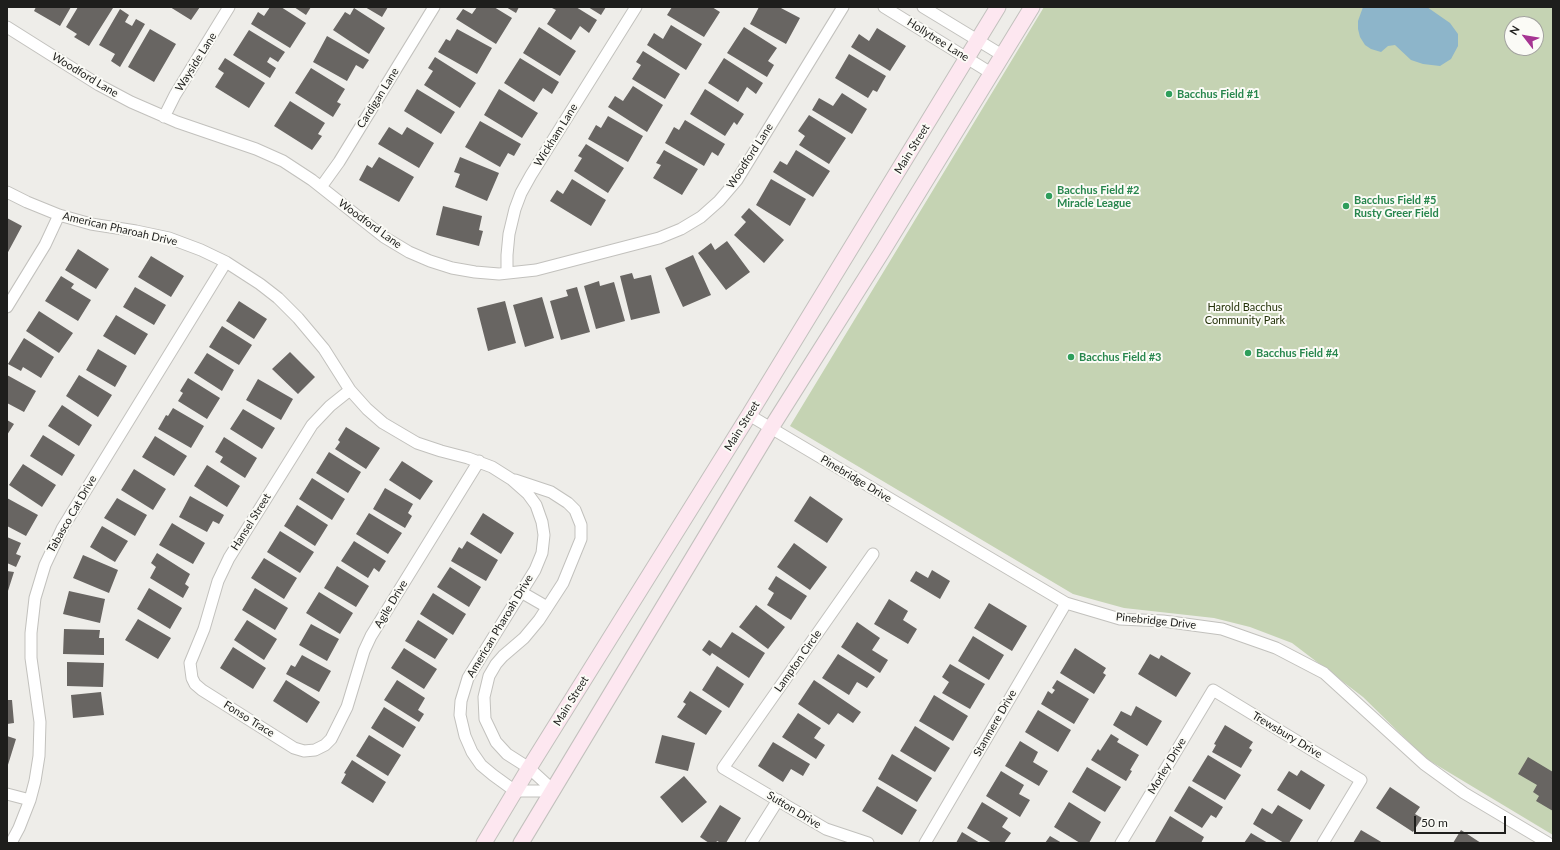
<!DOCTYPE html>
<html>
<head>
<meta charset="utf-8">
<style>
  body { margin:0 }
  #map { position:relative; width:1560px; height:850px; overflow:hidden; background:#eeede9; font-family:Lato,sans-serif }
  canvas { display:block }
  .frame { position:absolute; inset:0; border:8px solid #1e1e1c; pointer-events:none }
  .north { position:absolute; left:1504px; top:16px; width:40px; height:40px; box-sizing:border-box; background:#fbfbf6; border:1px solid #a3a39f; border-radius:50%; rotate:301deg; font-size:11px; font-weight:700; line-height:16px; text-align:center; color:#1e1e1c }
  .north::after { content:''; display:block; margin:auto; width:14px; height:18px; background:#a63592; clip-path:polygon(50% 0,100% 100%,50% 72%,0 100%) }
  .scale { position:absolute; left:1414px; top:816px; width:92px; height:18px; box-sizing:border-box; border:2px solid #1e1e1c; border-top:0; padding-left:5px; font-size:12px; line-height:14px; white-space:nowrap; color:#1e1e1c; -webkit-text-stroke:3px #fbfbf6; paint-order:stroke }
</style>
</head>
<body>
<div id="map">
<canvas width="1560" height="850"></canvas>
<div class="frame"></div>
<div class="north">N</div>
<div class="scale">50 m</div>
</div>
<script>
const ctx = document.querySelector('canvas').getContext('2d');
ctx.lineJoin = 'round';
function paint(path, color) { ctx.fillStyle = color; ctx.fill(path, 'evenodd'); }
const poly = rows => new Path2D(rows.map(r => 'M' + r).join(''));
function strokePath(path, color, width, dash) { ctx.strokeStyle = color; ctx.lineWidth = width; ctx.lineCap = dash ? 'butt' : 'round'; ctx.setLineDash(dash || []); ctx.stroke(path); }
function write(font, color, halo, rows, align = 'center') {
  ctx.font = font + ' Lato,sans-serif'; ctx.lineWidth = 4; ctx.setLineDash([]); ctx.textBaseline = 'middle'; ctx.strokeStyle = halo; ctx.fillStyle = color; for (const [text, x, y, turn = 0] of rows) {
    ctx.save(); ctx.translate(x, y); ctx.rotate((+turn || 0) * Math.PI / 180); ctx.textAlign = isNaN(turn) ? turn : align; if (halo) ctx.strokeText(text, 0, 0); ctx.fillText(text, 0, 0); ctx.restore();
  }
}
paint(poly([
  [1044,7,1553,7,1553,835,1425,758,1363,697,1292,643,1250,627,1214,618,1124,608,1073,594,790,426],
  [1512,24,1536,24,1536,48,1512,48]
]), '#c5d3b3');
paint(poly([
  [1363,7,1427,7,1450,23,1458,34,1458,46,1451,59,1440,66,1423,64,1411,60,1395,45,1388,46,1381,52,1371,49,1365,45,1360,37,1358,29,1358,21]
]), '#8db5ca');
paint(poly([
  [36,7,71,7,60,26,34,11],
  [78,7,111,7,113,8,89,46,74,37,77,34,66,27],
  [170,7,200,7,191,20],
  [270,7,281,7,306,23,290,48,251,24,258,12,264,16],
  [294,7,311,7,306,15],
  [365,7,388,7,382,17],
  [477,7,494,7,512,18,496,44,456,19,463,9,472,14],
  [506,7,519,7,516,13],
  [550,7,576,7,597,20,589,33,580,26,571,40,547,24,556,10],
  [588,7,606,7,601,15],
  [672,7,712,7,720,12,704,37,667,15],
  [759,7,779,7,800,18,786,44,750,24],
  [354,8,385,28,369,54,333,30,345,12,350,15],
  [120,9,129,15,125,22,132,26,136,19,145,24,120,67,111,61,115,54,99,45],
  [671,25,702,44,686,70,647,45,654,33,663,39],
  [539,27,576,51,560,76,523,53],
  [744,27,777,48,768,61,774,65,767,77,727,53],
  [877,28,906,46,890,71,851,47,859,34,869,41],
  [150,29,176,44,154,82,128,67],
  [457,29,492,48,477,74,438,52,446,39,450,41],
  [249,30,285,52,278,62,270,57,267,62,276,68,270,78,233,55],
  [327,36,369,60,363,69,356,65,347,81,313,62],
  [643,51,680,74,665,99,632,79,641,65,636,62],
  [849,54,886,76,877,92,873,90,868,98,835,78],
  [435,57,476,83,460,108,424,85,433,71,428,68],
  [225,58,265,83,249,108,215,87,224,73,218,69],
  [520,58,559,82,552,94,543,88,534,102,504,83],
  [724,58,763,83,756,94,747,87,738,102,708,83],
  [311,68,345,89,337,102,341,104,333,117,295,93],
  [633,86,663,105,647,132,608,107,615,96,623,101],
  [417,89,455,112,441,134,404,111],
  [499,89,538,113,522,138,484,115],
  [705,89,744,114,737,125,734,122,725,136,690,114],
  [842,93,867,109,852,134,812,110,819,98,833,106],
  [290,101,325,123,318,134,322,136,312,150,274,126],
  [809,115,846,138,829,164,799,145,805,136,798,131],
  [608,116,643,136,628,162,588,139,596,125,601,128],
  [685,120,725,144,718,156,712,152,704,166,665,143,674,127,679,130],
  [480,121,521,144,514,156,508,153,500,167,465,147],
  [389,127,402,135,407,127,434,143,419,168,378,144],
  [586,144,624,168,608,193,574,171,582,158,578,156],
  [664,150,698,169,682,195,653,178,661,165,656,163],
  [796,150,830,171,813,197,773,172,780,161,787,165],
  [379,157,414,177,399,202,359,180,367,165,372,168],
  [460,157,499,173,487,201,455,187,460,174,454,172],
  [572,179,606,200,591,226,550,201,557,190,563,194],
  [771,179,806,199,790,226,756,205],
  [443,206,482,216,479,230,483,231,479,246,436,235],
  [749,208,784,240,764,263,734,235,746,222,741,217],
  [7,218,22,226,7,254],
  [727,241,750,272,726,290,698,253,711,243,715,250],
  [78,249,109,269,96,289,65,270],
  [693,255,711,295,683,307,665,268],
  [151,256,184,276,171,297,138,277],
  [632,273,634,279,651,275,660,313,631,320,620,276],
  [61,276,74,284,71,288,91,300,78,321,45,301],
  [599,281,600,286,614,282,625,321,596,329,584,286],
  [135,287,166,305,154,325,123,307],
  [577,287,590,332,561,340,550,301,568,296,566,290],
  [542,297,554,338,525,347,513,305],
  [239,301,267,319,254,339,226,321],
  [505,301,516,343,488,351,477,308],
  [39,311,73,333,59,353,26,331],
  [116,315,148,334,135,355,103,336],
  [222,326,252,345,239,365,209,347],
  [24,338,54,357,41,378,23,367,21,371,8,364],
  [98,349,127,366,115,387,86,370],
  [290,352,315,377,298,394,272,369],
  [207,353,234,370,222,391,194,373],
  [7,375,36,391,24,412,7,403],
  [79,375,112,395,98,417,66,396],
  [188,378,220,398,207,419,178,401,183,393,180,391],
  [258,379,293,399,281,420,246,400],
  [62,405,92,425,79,446,48,426],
  [173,408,204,426,191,448,158,429,166,415,168,416],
  [243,409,275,428,262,449,230,429],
  [7,420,14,424,7,435],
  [346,427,380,448,366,469,335,449,340,442,338,440],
  [43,435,75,455,62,476,30,456],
  [155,436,187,456,174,476,142,457],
  [224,437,257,458,245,478,220,462,223,457,215,452],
  [329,452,361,472,348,493,316,473],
  [402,461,433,481,420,500,389,480],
  [23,464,56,485,42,507,9,485],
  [207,465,240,486,227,507,194,486],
  [134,469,166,489,153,510,121,490],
  [312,478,345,499,332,520,299,499],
  [385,488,413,504,408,513,412,516,405,528,373,509],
  [190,496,224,515,219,524,213,521,207,532,179,517],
  [810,496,843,519,827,543,794,521],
  [7,498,38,515,26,536,7,526],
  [117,498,147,515,135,536,104,518],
  [297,505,328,525,315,546,284,526],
  [369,513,402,533,388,554,356,534],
  [483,513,514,533,501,554,470,534],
  [172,523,205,543,193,564,159,545],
  [102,526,128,541,115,562,90,547],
  [280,531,314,552,300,573,267,552],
  [7,537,21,543,16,554,21,556,16,567,7,563],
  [354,541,386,561,379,572,374,568,368,578,341,561],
  [467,541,498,560,486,581,451,561,459,547,462,549],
  [794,543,827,567,810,590,777,567],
  [157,553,190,574,185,584,189,587,183,598,150,578,156,567,151,563],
  [83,555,118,570,109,593,73,578],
  [264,558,297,578,284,599,251,578],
  [337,566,369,586,356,607,324,588],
  [450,567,481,587,469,607,437,587],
  [932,570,950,581,940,599,910,581,916,571,928,578],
  [7,571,14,572,7,594],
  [776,576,807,596,791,620,767,605,774,593,768,589],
  [149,588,182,608,170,629,137,609],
  [255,588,288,608,275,630,242,610],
  [69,591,105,599,100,623,63,614],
  [319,592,353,613,340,634,306,613],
  [433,593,466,614,453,635,420,614],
  [889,599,908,611,903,620,917,629,908,644,874,624],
  [989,603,1027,626,1012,651,974,628],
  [756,605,785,627,768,649,739,627],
  [138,619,171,638,158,659,125,640],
  [247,620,277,639,264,660,234,640],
  [418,620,448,639,435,659,405,641],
  [857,622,880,638,872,650,888,660,880,673,841,647],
  [311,624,339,639,327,661,299,645],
  [64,629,100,630,99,638,104,638,104,655,63,654],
  [732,632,765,653,749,678,712,653,710,656,702,650,709,640,721,648],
  [973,636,1004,655,989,680,958,661],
  [233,647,266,668,253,689,220,668],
  [404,648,437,669,424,689,391,668],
  [1075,648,1106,668,1103,673,1106,675,1094,694,1060,673],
  [838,654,875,677,867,688,857,682,849,695,822,678],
  [1150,654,1159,659,1161,655,1191,673,1176,697,1138,674],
  [302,655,331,671,319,692,286,674,291,665,295,667],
  [67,662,104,663,103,687,67,686],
  [950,664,985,684,970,709,942,693,949,682,942,677],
  [717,666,744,684,729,708,702,690],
  [286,680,320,702,307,723,273,701],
  [397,680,425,698,418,710,424,714,419,722,384,700],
  [814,680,861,712,853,723,838,713,829,725,798,704],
  [1057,680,1089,699,1074,724,1041,704,1048,691,1052,694,1055,690,1052,688],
  [690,691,722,711,706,735,677,717,686,704,683,702],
  [101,692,104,715,73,718,71,695],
  [934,695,968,716,953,741,919,721],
  [7,700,12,700,14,723,7,724],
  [1136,706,1162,721,1147,746,1113,725,1121,711,1131,716],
  [384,707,416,727,403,748,371,728],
  [1038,710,1071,730,1058,752,1025,732],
  [798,713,821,728,814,738,825,745,816,759,782,737],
  [1225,725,1253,742,1249,748,1252,750,1241,768,1212,752,1216,745,1214,744],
  [915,726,950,748,935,772,900,751],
  [1111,734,1119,739,1117,742,1139,755,1130,770,1132,771,1126,781,1091,760,1098,749,1100,751],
  [369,735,401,755,388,776,356,756],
  [662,735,695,743,688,771,655,763],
  [7,736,16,739,7,768],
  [1020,741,1038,752,1033,762,1048,771,1039,786,1005,766],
  [773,742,810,764,803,776,791,769,783,782,758,766],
  [892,754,932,778,917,802,878,779],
  [1208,755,1241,775,1225,800,1192,781],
  [1528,757,1553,772,1553,811,1536,801,1539,796,1533,792,1537,785,1518,774],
  [352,760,386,782,373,803,341,783,346,774,344,773],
  [1087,767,1121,787,1105,812,1072,792],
  [1301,770,1325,785,1310,810,1277,790,1289,771,1297,776],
  [1001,771,1024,785,1019,794,1030,800,1020,817,986,796],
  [684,776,707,802,682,823,660,797],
  [877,786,917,810,902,835,862,811],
  [1189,786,1223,807,1216,818,1211,815,1202,828,1174,811],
  [1390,787,1420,807,1415,814,1422,818,1413,832,1376,808],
  [982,802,1008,818,1002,827,1011,833,1004,843,992,843,967,828],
  [1069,802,1101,822,1089,843,1080,843,1054,827],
  [720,805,741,818,726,843,721,843,717,841,716,843,709,843,700,837],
  [1278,805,1303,820,1289,843,1284,843,1253,824,1262,808,1272,814],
  [1170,816,1204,837,1201,843,1157,843,1155,842],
  [1361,830,1383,843,1353,843],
  [1461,830,1481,843,1453,843],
  [962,832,980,843,956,843],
  [1251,833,1268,843,1244,843],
  [1050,836,1062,843,1045,843]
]), '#686562');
const minor = poly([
  [884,7,991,73],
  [923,7,1002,55],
  [7,27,99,85,131,102,177,122,256,149,283,161,312,180,384,237,409,252,430,261,452,268,475,272,499,274,536,270,659,238,681,229,701,217,719,201,737,180,843,7],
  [164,117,175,95,229,7],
  [321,187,339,162,434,7],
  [7,192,27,202,59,215,91,224,136,231,169,238,201,250,226,262,260,284,278,298,298,318,324,349,350,390,367,409,383,423,417,443,441,451,468,458,492,467,511,479,528,494,536,505,542,522,544,535,542,553,535,570,468,678,461,701,460,715,465,736,472,752,481,765,493,775,515,791,554,791],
  [507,273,507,255,509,234,515,209,521,193,531,175,636,7],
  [7,307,45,245,59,215],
  [350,390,330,406,312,425,229,558,218,581,204,629,190,663,192,678,195,684,202,690,294,748,304,751,315,750,325,745,331,739,347,707,364,651,371,636,479,461],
  [749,415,1066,603,1120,619,1163,621,1222,629,1276,648,1324,673,1424,764,1464,793,1548,843],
  [515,480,551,492,568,503,575,510,581,525,581,539,563,583,539,620,524,638,503,656,496,664,489,676,484,697,485,719,496,742,507,754,529,768,554,791],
  [521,592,547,607],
  [7,794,30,800],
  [11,843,19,828,30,800,35,781,39,756,40,722,31,658,31,633,35,598,45,565,62,529,226,262],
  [751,843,778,800],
  [868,843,826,829,723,768,873,554],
  [925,843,1066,603],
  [1121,843,1213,690,1361,780,1323,843]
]);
const secondary = poly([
  [484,843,526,773,749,415,998,7],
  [521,843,771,428,882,252,1032,7]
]);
strokePath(minor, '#c2c1bd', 13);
strokePath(secondary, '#c2c1bd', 17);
strokePath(minor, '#fff', 11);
strokePath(secondary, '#fde7f0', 15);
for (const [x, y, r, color] of [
  [1169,94,4,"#2e9e5b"],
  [1049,196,4,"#2e9e5b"],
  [1346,206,4,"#2e9e5b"],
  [1248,353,4,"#2e9e5b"],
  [1071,357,4,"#2e9e5b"]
]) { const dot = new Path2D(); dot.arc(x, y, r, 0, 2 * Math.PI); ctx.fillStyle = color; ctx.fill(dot); strokePath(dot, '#fbfbf6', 1.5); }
write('11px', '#1e1e1c', '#fbfbf6', [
  ["Hollytree Lane",938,40,32],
  ["Wayside Lane",196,62,-58],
  ["Woodford Lane",85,75,31],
  ["Cardigan Lane",378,98,-58],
  ["Wickham Lane",556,135,-58],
  ["Main Street",912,149,-58],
  ["Woodford Lane",750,156,-57],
  ["Woodford Lane",370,224,36],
  ["American Pharoah Drive",120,229,13],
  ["Main Street",742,426,-58],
  ["Pinebridge Drive",856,479,31],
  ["Tabasco Cat Drive",72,514,-60],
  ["Hansel Street",251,522,-58],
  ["Agile Drive",391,604,-59],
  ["Pinebridge Drive",1156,621,6],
  ["American Pharoah Drive",500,626,-59],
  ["Lampton Circle",798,661,-55],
  ["Main Street",571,701,-58],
  ["Fonso Trace",249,719,32],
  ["Stanmere Drive",995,723,-60],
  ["Trewsbury Drive",1287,735,31],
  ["Morley Drive",1167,766,-59],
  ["Sutton Drive",794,810,31]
]);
write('bold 11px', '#27864d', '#fbfbf6', [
  ["Bacchus Field #1",1177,94],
  ["Bacchus Field #2",1057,190],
  ["Miracle League",1057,203],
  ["Bacchus Field #5",1354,200],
  ["Rusty Greer Field",1354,213],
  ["Bacchus Field #4",1256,353],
  ["Bacchus Field #3",1079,357]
], 'left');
write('11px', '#25330a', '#fbfbf6', [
  ["Harold Bacchus",1245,307],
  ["Community Park",1245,320]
]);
</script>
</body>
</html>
